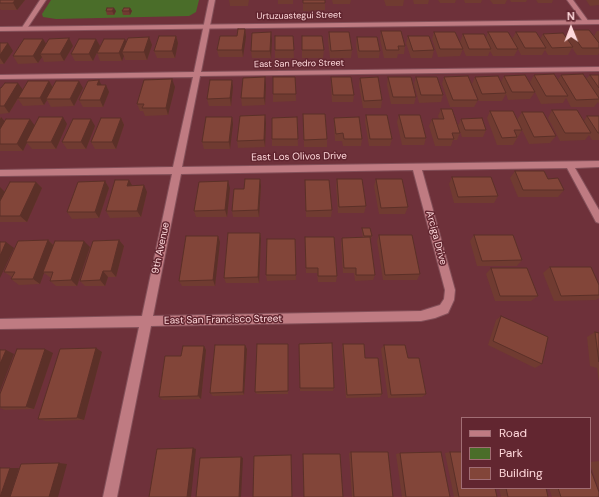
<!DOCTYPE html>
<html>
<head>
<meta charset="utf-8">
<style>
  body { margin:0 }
  #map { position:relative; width:599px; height:497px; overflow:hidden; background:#6e313a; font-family:"DM Sans",sans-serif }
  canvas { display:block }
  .legend { position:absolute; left:461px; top:417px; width:130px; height:72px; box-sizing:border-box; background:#622630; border:1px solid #a16d74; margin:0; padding:5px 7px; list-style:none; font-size:12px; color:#ffd8db }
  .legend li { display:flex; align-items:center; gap:8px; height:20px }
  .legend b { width:20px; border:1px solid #a16d74 }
  .north { position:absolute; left:551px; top:8px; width:40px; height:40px; -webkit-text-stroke:3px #622630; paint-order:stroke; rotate:359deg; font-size:11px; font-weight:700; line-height:16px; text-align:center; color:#ffd8db }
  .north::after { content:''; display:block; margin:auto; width:14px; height:18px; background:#ffd8db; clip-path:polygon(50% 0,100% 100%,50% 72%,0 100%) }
</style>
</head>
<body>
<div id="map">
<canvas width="599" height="497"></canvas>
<ul class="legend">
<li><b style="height:5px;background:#bf7b82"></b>Road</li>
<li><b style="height:11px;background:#4a6d29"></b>Park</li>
<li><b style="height:11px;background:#824539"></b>Building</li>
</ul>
<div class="north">N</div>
</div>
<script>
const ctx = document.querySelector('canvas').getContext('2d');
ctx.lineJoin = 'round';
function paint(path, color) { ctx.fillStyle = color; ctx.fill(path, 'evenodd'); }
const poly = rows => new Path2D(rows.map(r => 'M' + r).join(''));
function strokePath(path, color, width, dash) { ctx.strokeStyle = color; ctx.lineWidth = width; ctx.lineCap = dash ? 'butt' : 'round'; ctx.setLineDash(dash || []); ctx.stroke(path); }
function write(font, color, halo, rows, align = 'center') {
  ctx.font = font + ' "DM Sans",sans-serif'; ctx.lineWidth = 3; ctx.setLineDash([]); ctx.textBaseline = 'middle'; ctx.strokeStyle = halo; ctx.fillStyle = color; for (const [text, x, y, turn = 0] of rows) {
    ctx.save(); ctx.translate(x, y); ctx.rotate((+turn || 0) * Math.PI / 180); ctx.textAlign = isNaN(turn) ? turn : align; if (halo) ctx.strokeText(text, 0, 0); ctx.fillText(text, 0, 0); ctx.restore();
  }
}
paint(poly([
  [51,0,199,0,196,12,189,16,56,19,43,17,42,14]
]), '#4a6d29');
const minor = poly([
  [40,0,46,0,26,30,22,30,21,29,40,0],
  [209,0,215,0,201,72,599,67,599,71,200,76,182,167,599,161,599,167,575,168,599,210,599,223,596,222,567,168,422,170,455,290,454,300,448,313,435,318,421,321,151,326,117,497,103,497,139,327,0,329,0,319,142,316,172,174,0,176,0,170,173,167,193,77,0,79,0,75,194,72,209,0],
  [413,170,445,290,444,299,440,305,421,311,153,316,181,174,413,170],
  [567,0,573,0,589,22,588,23,584,23,567,0]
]);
const secondary = poly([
  [599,20,599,24,0,31,0,27,599,20]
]);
strokePath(minor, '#845059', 2);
strokePath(secondary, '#845059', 2);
paint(minor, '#bf7b82');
paint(secondary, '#bf7b82');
paint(poly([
  [0,0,25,0,17,10,1,10,0,9],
  [229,0,249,0,248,6,230,6],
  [278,0,293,0,293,4,278,4],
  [303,0,325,0,325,10,303,11],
  [332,0,351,0,350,4,333,4],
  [384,0,404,0,403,6,386,6],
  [413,0,429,0,428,4,414,4],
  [438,0,456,0,455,3,440,3],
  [464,0,482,0,481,3,465,3],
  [490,0,507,0,505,4,493,4],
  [510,0,527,0,526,2,511,2],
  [536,0,553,0,552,3,538,3],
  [586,0,599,0,599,5,590,6],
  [130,8,132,11,130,15,123,15,122,11],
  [106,11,116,11,114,15,107,15],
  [245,29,246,37,243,57,219,57,217,50],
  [569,30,594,36,597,31,599,31,599,53,598,55,577,55,572,48,568,55,548,55,545,50,542,55,521,55,518,49,514,56,493,56,490,51,488,56,466,56,460,42,463,34,486,38,488,32,512,39,516,32,540,39,543,34,566,37],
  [381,31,405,46,404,54,398,54,397,58,384,58,380,39],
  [329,32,352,50,351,58,330,58,328,40],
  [434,32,463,49,460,56,438,57,432,39],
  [176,36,178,43,175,58,157,58,154,51],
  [293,36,294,58,275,58,275,50],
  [302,36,324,50,323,58,302,58],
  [408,36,434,50,432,58,411,58,406,43],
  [149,37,152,45,147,60,125,60,124,56,122,61,100,61,97,53,126,42],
  [357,37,380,51,379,58,358,58,356,45],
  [69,38,73,46,64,61,44,62,42,57,38,63,18,64,13,56,43,39,46,44],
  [96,39,100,46,93,61,75,61,71,54],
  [272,40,271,58,252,58,251,51],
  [0,43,13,51,4,64,0,64],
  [534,75,558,80,561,75,586,79,590,75,599,75,599,104,598,102,594,107,571,107,566,98,563,103,541,104,530,82],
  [504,76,535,92,530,99,508,100,506,94,502,101,479,101,472,84,475,77,501,82],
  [295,77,296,101,273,102,273,94],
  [331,77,354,95,353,102,332,102,331,85],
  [388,77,416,97,414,104,391,104,387,85],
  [416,77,443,95,441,102,419,103,414,84],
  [444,77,478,100,474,107,450,107,442,84],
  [360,78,382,100,381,108,363,108,359,85],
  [232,80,233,87,231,106,209,106,207,99],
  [49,81,53,87,83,88,74,106,51,107,47,100,44,105,23,106,18,99,9,113,0,114,0,88,23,90],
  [101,85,109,92,103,107,83,107,79,100],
  [266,85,265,105,242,106,241,98],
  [175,87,168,115,145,116,143,111,140,111,137,104],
  [441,109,460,133,457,140,453,140,451,146,435,146,429,126,432,119,439,119,438,116],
  [552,110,584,121,587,116,599,116,599,140,592,140,589,135,585,140,560,141,548,118],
  [490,111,522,130,513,145,497,145,487,118],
  [522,112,556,136,550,143,529,144,517,120],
  [303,114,327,139,327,147,304,147],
  [366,115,392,139,390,146,369,146,365,122],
  [399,115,426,138,424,145,402,145,397,122],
  [0,117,5,121,35,125,67,124,56,149,32,149,27,143,23,151,0,151],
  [232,117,233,124,230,149,204,149,202,142],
  [297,117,298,146,272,146,272,139],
  [121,118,124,125,116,149,95,149,91,142],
  [334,118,362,139,361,146,343,146,342,141,335,141,334,125],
  [461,119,486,130,483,137,462,137,458,126],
  [266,123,265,147,238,148,237,141],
  [95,126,86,149,67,149,62,142],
  [515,171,548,179,564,190,558,197,518,197,510,178],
  [452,177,498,196,494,203,454,203,449,184],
  [260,179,261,186,259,217,233,217,232,211,244,189],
  [337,179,366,206,364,213,338,213,336,186],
  [376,179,408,207,405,214,379,214,374,186],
  [129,180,132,186,147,192,141,217,110,218,106,211],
  [305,180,332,210,331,217,306,217],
  [105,181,109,188,99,218,72,219,67,212],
  [36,182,42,188,27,222,0,222,0,187,5,192],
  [230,188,227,217,196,217,194,211],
  [362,228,372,236,371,239,370,239,375,275,373,280,355,281,354,273,343,273,341,244,342,238,363,238,362,231],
  [260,233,261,239,259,283,226,283,224,278],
  [379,235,420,274,417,280,383,280,377,241],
  [474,235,522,260,517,266,477,266,470,241],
  [218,236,220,242,215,286,182,286,179,281],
  [305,237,337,276,336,282,318,282,317,273,306,273],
  [295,239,296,280,267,281,266,275],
  [48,240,54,245,90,247,77,286,56,286,50,281,51,278,44,273,40,284,19,285,11,279,12,277,4,272],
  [119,240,124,246,116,277,108,277,105,286,85,286,80,281],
  [550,267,599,285,599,298,596,300,554,301,543,273],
  [491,268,538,296,531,301,495,301,486,274],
  [501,316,542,364,535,368,488,345,496,320],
  [595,332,599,333,599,382,597,368,590,366,587,337],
  [299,344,334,388,333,391,300,391],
  [343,344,365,358,382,394,380,397,346,398,342,348],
  [384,345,408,358,426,394,422,397,388,398,381,349],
  [204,346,206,350,201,399,163,400,159,397,181,356],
  [288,348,288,394,257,394,255,392],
  [247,349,244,395,213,396,210,393],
  [102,352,84,420,46,421,38,419],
  [53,353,34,409,5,410,0,408,0,394],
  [351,452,393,497,352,497,349,453],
  [450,452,497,497,454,497,445,453],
  [400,453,450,497,402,497,396,454],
  [599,461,599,489,590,464,590,462],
  [499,488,546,488,548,497,501,497],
  [549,488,590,488,599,497,552,497]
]), '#703b31');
paint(poly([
  [15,0,25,0,17,10,13,3],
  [114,8,116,11,114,15,112,11],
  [130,8,132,11,130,15,129,11],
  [245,29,246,37,243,57,242,50],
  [271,32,272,40,271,58,270,51],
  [176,36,178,43,175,58,172,51],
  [149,37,152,45,147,60,144,52],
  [69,38,73,46,64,61,60,54],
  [43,39,48,47,40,54,42,57,38,63,33,56],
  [96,39,100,46,93,61,89,54],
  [125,39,128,46,122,52,124,56,122,61,119,53],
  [8,43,13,51,4,64,0,58,0,55],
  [265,77,266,85,265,105,264,98],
  [172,79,175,87,168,115,166,108],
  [99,80,103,88,97,85],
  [232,80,233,87,231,106,230,98],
  [49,81,53,88,46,99,47,100,44,105,40,98],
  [79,81,83,88,74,106,70,99],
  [18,83,23,90,9,113,4,106],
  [106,85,109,92,103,107,100,100],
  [265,115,266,123,265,147,264,140],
  [1,117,7,124,0,136,0,119],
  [63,117,67,124,56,149,51,142],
  [232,117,233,124,230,149,229,142],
  [121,118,124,125,116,149,112,142],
  [30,119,35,126,23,151,17,144],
  [91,119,95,126,86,149,81,142],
  [260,179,261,186,259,217,258,210],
  [129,180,133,187,127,186],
  [105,181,109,188,99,218,95,212],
  [228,181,230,188,227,217,225,210],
  [36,182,42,188,27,222,20,216],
  [144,185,147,192,141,217,137,211],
  [0,187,5,192,0,202],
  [260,233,261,239,259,283,258,277],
  [218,236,220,242,215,286,213,280],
  [48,240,54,246,43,272,44,273,40,284,33,279],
  [119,240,124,246,116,277,111,271],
  [84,241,90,247,77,286,71,280],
  [6,242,14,248,0,278,0,256],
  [103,271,108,277,105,286,100,280],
  [245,345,247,349,244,395,243,392],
  [204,346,206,350,201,399,198,396],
  [96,348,102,352,84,420,77,418],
  [45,349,53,353,34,409,26,407],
  [6,350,14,354,0,391,0,364],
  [193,448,196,449,191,497,187,497],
  [241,457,243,458,241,497,239,497],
  [59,463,67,464,58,497,49,497],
  [10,468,19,468,10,497,0,497]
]), '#5b3028');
const building = poly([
  [0,0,15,0,13,3,0,3,0,0],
  [303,0,325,0,325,3,303,3,303,0],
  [107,8,114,8,112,11,106,11,107,8],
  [124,8,130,8,129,11,122,11,124,8],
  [238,29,245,29,242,50,217,50,220,36,237,36,238,29],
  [569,30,589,30,599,43,599,48,582,48,569,30],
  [381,31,401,31,405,46,398,46,399,50,386,50,381,31],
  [271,32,270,51,251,51,252,33,271,32],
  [329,32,349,32,352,50,331,51,329,32],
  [434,32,455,32,463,49,440,49,434,32],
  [488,32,508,32,518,49,497,49,488,32],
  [516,32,536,32,546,48,525,48,516,32],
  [563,33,573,47,552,48,543,34,563,33],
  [463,34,484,34,491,49,469,49,463,34],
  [159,36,176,36,172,51,154,51,159,36],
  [275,36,293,36,294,50,275,50,275,36],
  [302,36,322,36,324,50,302,50,302,36],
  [408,36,429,36,434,50,413,51,408,36],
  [149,37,144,52,122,52,128,38,149,37],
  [357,37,377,37,380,51,359,51,357,37],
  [69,38,60,54,40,54,49,39,69,38],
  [24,39,43,39,33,56,13,56,24,39],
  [79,39,96,39,89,54,71,54,79,39],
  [104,39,125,39,119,53,97,53,104,39],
  [0,43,8,43,0,55,0,43],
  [554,74,568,96,546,96,534,75,554,74],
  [583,74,599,98,599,99,576,100,561,75,583,74],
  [525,75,535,92,512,92,504,76,525,75],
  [590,75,599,75,599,88,590,75],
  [468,76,478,100,453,100,444,77,468,76],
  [498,76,506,93,482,94,475,77,498,76],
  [265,77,264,98,241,98,243,78,265,77],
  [273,77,295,77,296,94,273,94,273,77],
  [331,77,351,77,354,95,333,95,331,77],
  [378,77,382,100,364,101,360,78,378,77],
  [388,77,411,77,416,97,393,97,388,77],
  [416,77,437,77,443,95,421,95,416,77],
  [172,79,166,108,142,108,144,104,137,104,144,80,172,79],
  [99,80,97,85,106,85,100,100,79,100,88,81,99,80],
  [210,80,232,80,230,98,207,99,210,80],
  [28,81,49,81,40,98,18,98,28,81],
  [56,81,79,81,70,99,46,99,56,81],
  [5,83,18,83,4,106,0,106,0,88,1,88,5,83],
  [441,109,452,109,460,133,452,133,454,139,438,139,432,119,444,119,441,109],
  [552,110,577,110,591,133,565,133,552,110],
  [490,111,513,111,522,130,514,130,517,137,502,138,490,111],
  [522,112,543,112,556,136,534,137,522,112],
  [303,114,325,114,327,139,304,140,303,114],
  [265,115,264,140,237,141,240,116,265,115],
  [366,115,387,115,392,139,370,139,366,115],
  [399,115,420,115,426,138,405,138,399,115],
  [587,116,599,116,599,133,598,133,587,116],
  [39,117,63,117,51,142,26,142,39,117],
  [206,117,232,117,229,142,202,142,206,117],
  [297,117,298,139,272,139,272,118,297,117],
  [359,117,362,139,344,139,343,133,336,134,334,118,359,117],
  [101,118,121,118,112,142,91,142,101,118],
  [482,118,486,130,465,130,461,119,482,118],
  [6,119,30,119,17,144,0,144,0,129,6,119],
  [73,119,91,119,81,142,62,142,73,119],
  [515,171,544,171,548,179,558,178,564,190,523,190,515,171],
  [452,177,491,177,498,196,458,197,452,177],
  [245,179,260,179,258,210,232,211,234,189,244,189,245,179],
  [337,179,362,179,366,206,339,207,337,179],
  [376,179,402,179,408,207,381,208,376,179],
  [115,180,129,180,127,186,144,185,137,211,106,211,115,180],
  [305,180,329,180,332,210,306,211,305,180],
  [105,181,95,212,67,212,78,182,105,181],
  [228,181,225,210,194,211,199,182,228,181],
  [10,182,36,182,20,216,0,216,0,201,10,182],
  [362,228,370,228,372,236,364,236,362,228],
  [228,233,260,233,258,277,224,278,228,233],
  [379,235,412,235,420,274,385,275,379,235],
  [474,235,513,235,522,260,482,261,474,235],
  [186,236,218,236,213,280,179,281,186,236],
  [305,237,334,237,337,276,318,276,318,268,306,268,305,237],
  [370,237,375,275,356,275,356,268,344,268,342,238,370,237],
  [267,239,295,239,296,275,266,275,267,239],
  [48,240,33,279,11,279,15,272,4,272,18,241,48,240],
  [119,240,111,271,103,271,100,280,80,281,93,241,119,240],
  [55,241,84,241,71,280,50,281,53,272,43,272,55,241],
  [0,242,6,242,0,256,0,242],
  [550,267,591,267,599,285,599,295,561,296,550,267],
  [491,268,527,268,538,296,500,296,491,268],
  [501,316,548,337,542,364,493,341,501,316],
  [595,332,599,333,599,362,595,332],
  [332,343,334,388,300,388,299,344,332,343],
  [257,344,288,344,288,391,255,392,257,344],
  [343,344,364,344,365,358,378,358,382,394,347,395,343,344],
  [215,345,245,345,243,392,210,393,215,345],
  [384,345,405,345,408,358,419,358,426,394,391,395,384,345],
  [183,346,204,346,198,396,159,397,165,356,181,356,183,346],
  [96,348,77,418,38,419,60,349,96,348],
  [17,349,45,349,26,407,0,407,0,394,17,349],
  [0,350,6,350,0,364,0,350],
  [193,448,187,497,149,497,157,449,193,448],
  [351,452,388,452,393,497,354,497,351,452],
  [441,452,450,497,406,497,400,453,441,452],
  [450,452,462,452,462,488,495,488,497,497,459,497,450,452],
  [303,454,340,454,343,497,304,497,303,454],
  [291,455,292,497,253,497,254,456,291,455],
  [241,457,239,497,196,497,200,458,241,457],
  [59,463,49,497,10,497,21,464,59,463],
  [0,468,10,468,0,497,0,468],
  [590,468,599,492,599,497,561,497,558,488,590,488,590,468],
  [506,488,546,488,548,497,508,497,506,488]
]);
paint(building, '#824539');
strokePath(building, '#5b3028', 1);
write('9px', '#ffd8db', '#622630', [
  ["Urtuzuastegui Street",299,16,-1],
  ["East San Pedro Street",299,64,-1]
]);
write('10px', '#ffd8db', '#622630', [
  ["East Los Olivos Drive",299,157,-1],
  ["Arciga Drive",436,238,75],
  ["9th Avenue",161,248,-78],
  ["East San Francisco Street",223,320,-1]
]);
</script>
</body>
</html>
